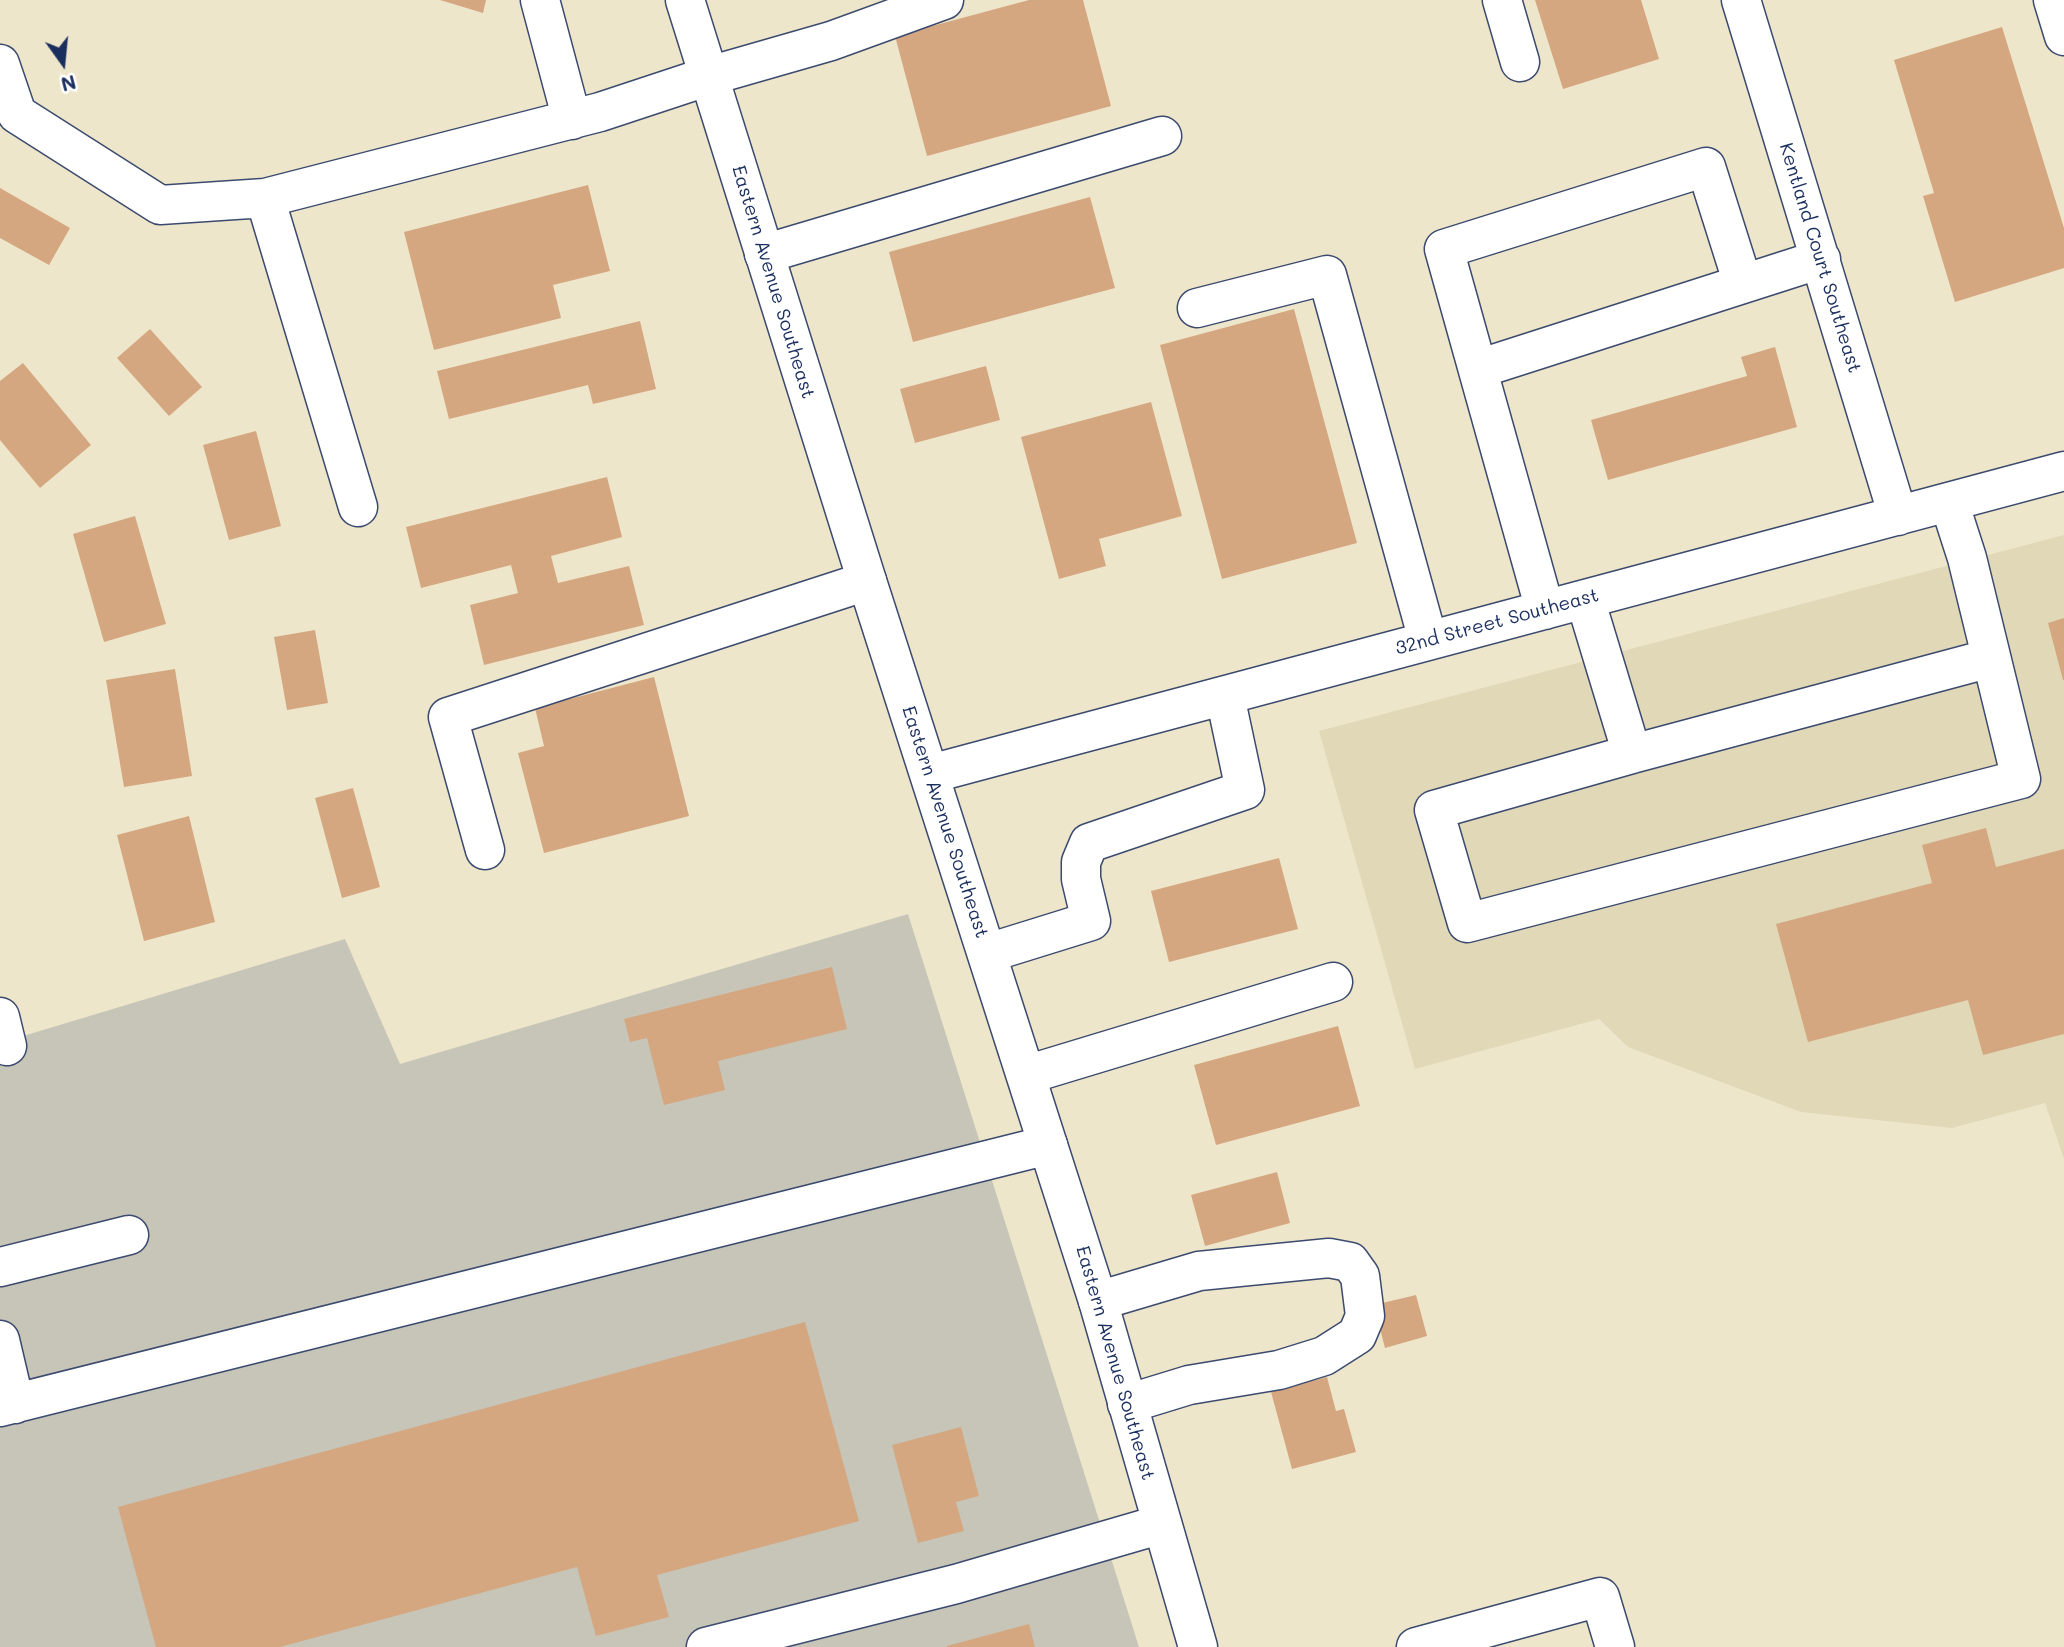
<!DOCTYPE html>
<html>
<head>
<meta charset="utf-8">
<style>
  body { margin:0 }
  #map { position:relative; width:2064px; height:1647px; overflow:hidden; background:#eee6ca; font-family:Mali,sans-serif }
  canvas { display:block }
  .north { position:absolute; left:28px; top:28px; width:70px; height:70px; -webkit-text-stroke:5px #fff; paint-order:stroke; rotate:165deg; font-size:19px; font-weight:700; line-height:28px; text-align:center; color:#1b2f5e }
  .north::after { content:''; display:block; margin:auto; width:24px; height:32px; background:#1b2f5e; clip-path:polygon(50% 0,100% 100%,50% 72%,0 100%) }
</style>
</head>
<body>
<div id="map">
<canvas width="2064" height="1647"></canvas>
<div class="north">N</div>
</div>
<script>
const ctx = document.querySelector('canvas').getContext('2d');
ctx.lineJoin = 'round';
function paint(path, color) { ctx.fillStyle = color; ctx.fill(path, 'evenodd'); }
const poly = rows => new Path2D(rows.map(r => 'M' + r).join(''));
function strokePath(path, color, width, dash) { ctx.strokeStyle = color; ctx.lineWidth = width; ctx.lineCap = dash ? 'butt' : 'round'; ctx.setLineDash(dash || []); ctx.stroke(path); }
function write(font, color, halo, rows, align = 'center') {
  ctx.font = font + ' Mali,sans-serif'; ctx.lineWidth = 5; ctx.setLineDash([]); ctx.textBaseline = 'middle'; ctx.strokeStyle = halo; ctx.fillStyle = color; for (const [text, x, y, turn = 0] of rows) {
    ctx.save(); ctx.translate(x, y); ctx.rotate((+turn || 0) * Math.PI / 180); ctx.textAlign = isNaN(turn) ? turn : align; if (halo) ctx.strokeText(text, 0, 0); ctx.fillText(text, 0, 0); ctx.restore();
  }
}
paint(poly([
  [2064,535,2064,1159,2045,1103,1952,1128,1801,1112,1628,1047,1599,1019,1415,1069,1319,731]
]), '#e1d8b8');
paint(poly([
  [908,914,1139,1647,0,1647,0,1043,345,939,400,1064]
]), '#c7c5b8');
paint(poly([
  [440,0,486,0,483,13],
  [1029,0,1083,0,1111,106,927,156,895,36],
  [1535,0,1641,0,1659,59,1563,89],
  [2002,27,2064,228,2064,268,1955,302,1923,196,1934,193,1894,60],
  [588,185,610,271,553,285,561,318,434,350,404,232],
  [0,188,70,228,49,265,0,238],
  [1090,197,1115,288,913,342,889,252],
  [1294,309,1357,543,1222,579,1160,345],
  [640,321,656,389,593,404,588,385,449,419,437,371],
  [150,329,202,387,169,416,117,358],
  [1775,347,1797,427,1608,480,1591,420,1747,376,1741,357],
  [23,363,91,445,40,488,0,440,0,381],
  [986,366,1000,420,915,443,900,389],
  [1151,402,1182,516,1099,539,1106,566,1059,579,1021,437],
  [256,431,281,526,229,540,203,445],
  [607,477,622,537,551,556,558,583,629,566,644,625,484,665,470,605,518,593,511,565,421,588,406,527],
  [135,516,166,624,104,642,73,534],
  [2064,618,2064,680,2063,680,2048,623],
  [315,630,328,703,287,710,274,637],
  [175,669,192,776,124,787,106,680],
  [654,677,689,816,544,853,518,753,544,746,535,708],
  [353,788,380,887,342,898,315,798],
  [189,816,215,922,144,941,117,835],
  [1986,828,1996,867,2064,849,2064,1034,1983,1055,1968,1000,1808,1042,1776,924,1932,883,1922,845],
  [1279,858,1298,929,1169,962,1151,891],
  [832,967,847,1029,718,1061,725,1090,664,1105,647,1038,630,1042,624,1019],
  [1338,1026,1360,1106,1216,1145,1194,1065],
  [1277,1172,1290,1223,1205,1246,1191,1195],
  [1416,1295,1427,1336,1385,1348,1374,1305],
  [805,1322,859,1521,657,1575,669,1617,596,1636,577,1567,280,1647,156,1647,118,1507],
  [1327,1377,1336,1411,1344,1409,1356,1452,1292,1469,1271,1392],
  [961,1427,979,1496,956,1502,964,1531,918,1543,892,1445],
  [1029,1624,1035,1647,947,1647,947,1646]
]), '#d4a780');
const minor = poly([
  [540,0,572,120],
  [1502,0,1520,62],
  [1741,0,1898,516],
  [2053,0,2064,36],
  [0,64,17,114,160,205,265,198],
  [764,254,1162,136],
  [1197,308,1327,275,1428,640],
  [1478,369,1743,284],
  [358,507,265,198,600,112,709,76,831,41,944,0],
  [1585,599,1632,754,1434,810,1467,923,2021,779,1967,558,1949,502],
  [1545,610,1444,249,1706,167,1743,284,1821,259],
  [1632,754,1991,658],
  [930,774,2064,471],
  [485,850,448,717,867,581],
  [988,953,1091,921,1081,879,1081,862,1089,843,1245,790,1225,696],
  [0,1017,7,1046],
  [1026,1075,1333,982],
  [0,1267,129,1235],
  [1098,1301,1199,1271,1329,1258,1350,1262,1360,1276,1365,1316,1357,1335,1324,1356,1279,1370,1189,1385,1127,1404],
  [0,1340,15,1404],
  [0,1407,1048,1145],
  [706,1647,956,1584,1162,1524],
  [1416,1647,1600,1597,1615,1647]
]);
const major = poly([
  [685,0,867,581,1098,1301,1198,1647]
]);
strokePath(minor, '#3b4a6e', 41);
strokePath(major, '#3b4a6e', 41);
strokePath(minor, '#fff', 38);
strokePath(major, '#fff', 38);
write('19px', '#1b2f5e', '#fff', [
  ["Kentland Court Southeast",1820,258,73],
  ["Eastern Avenue Southeast",773,282,73],
  ["32nd Street Southeast",1497,622,-15],
  ["Eastern Avenue Southeast",945,822,72],
  ["Eastern Avenue Southeast",1115,1363,74]
]);
</script>
</body>
</html>
